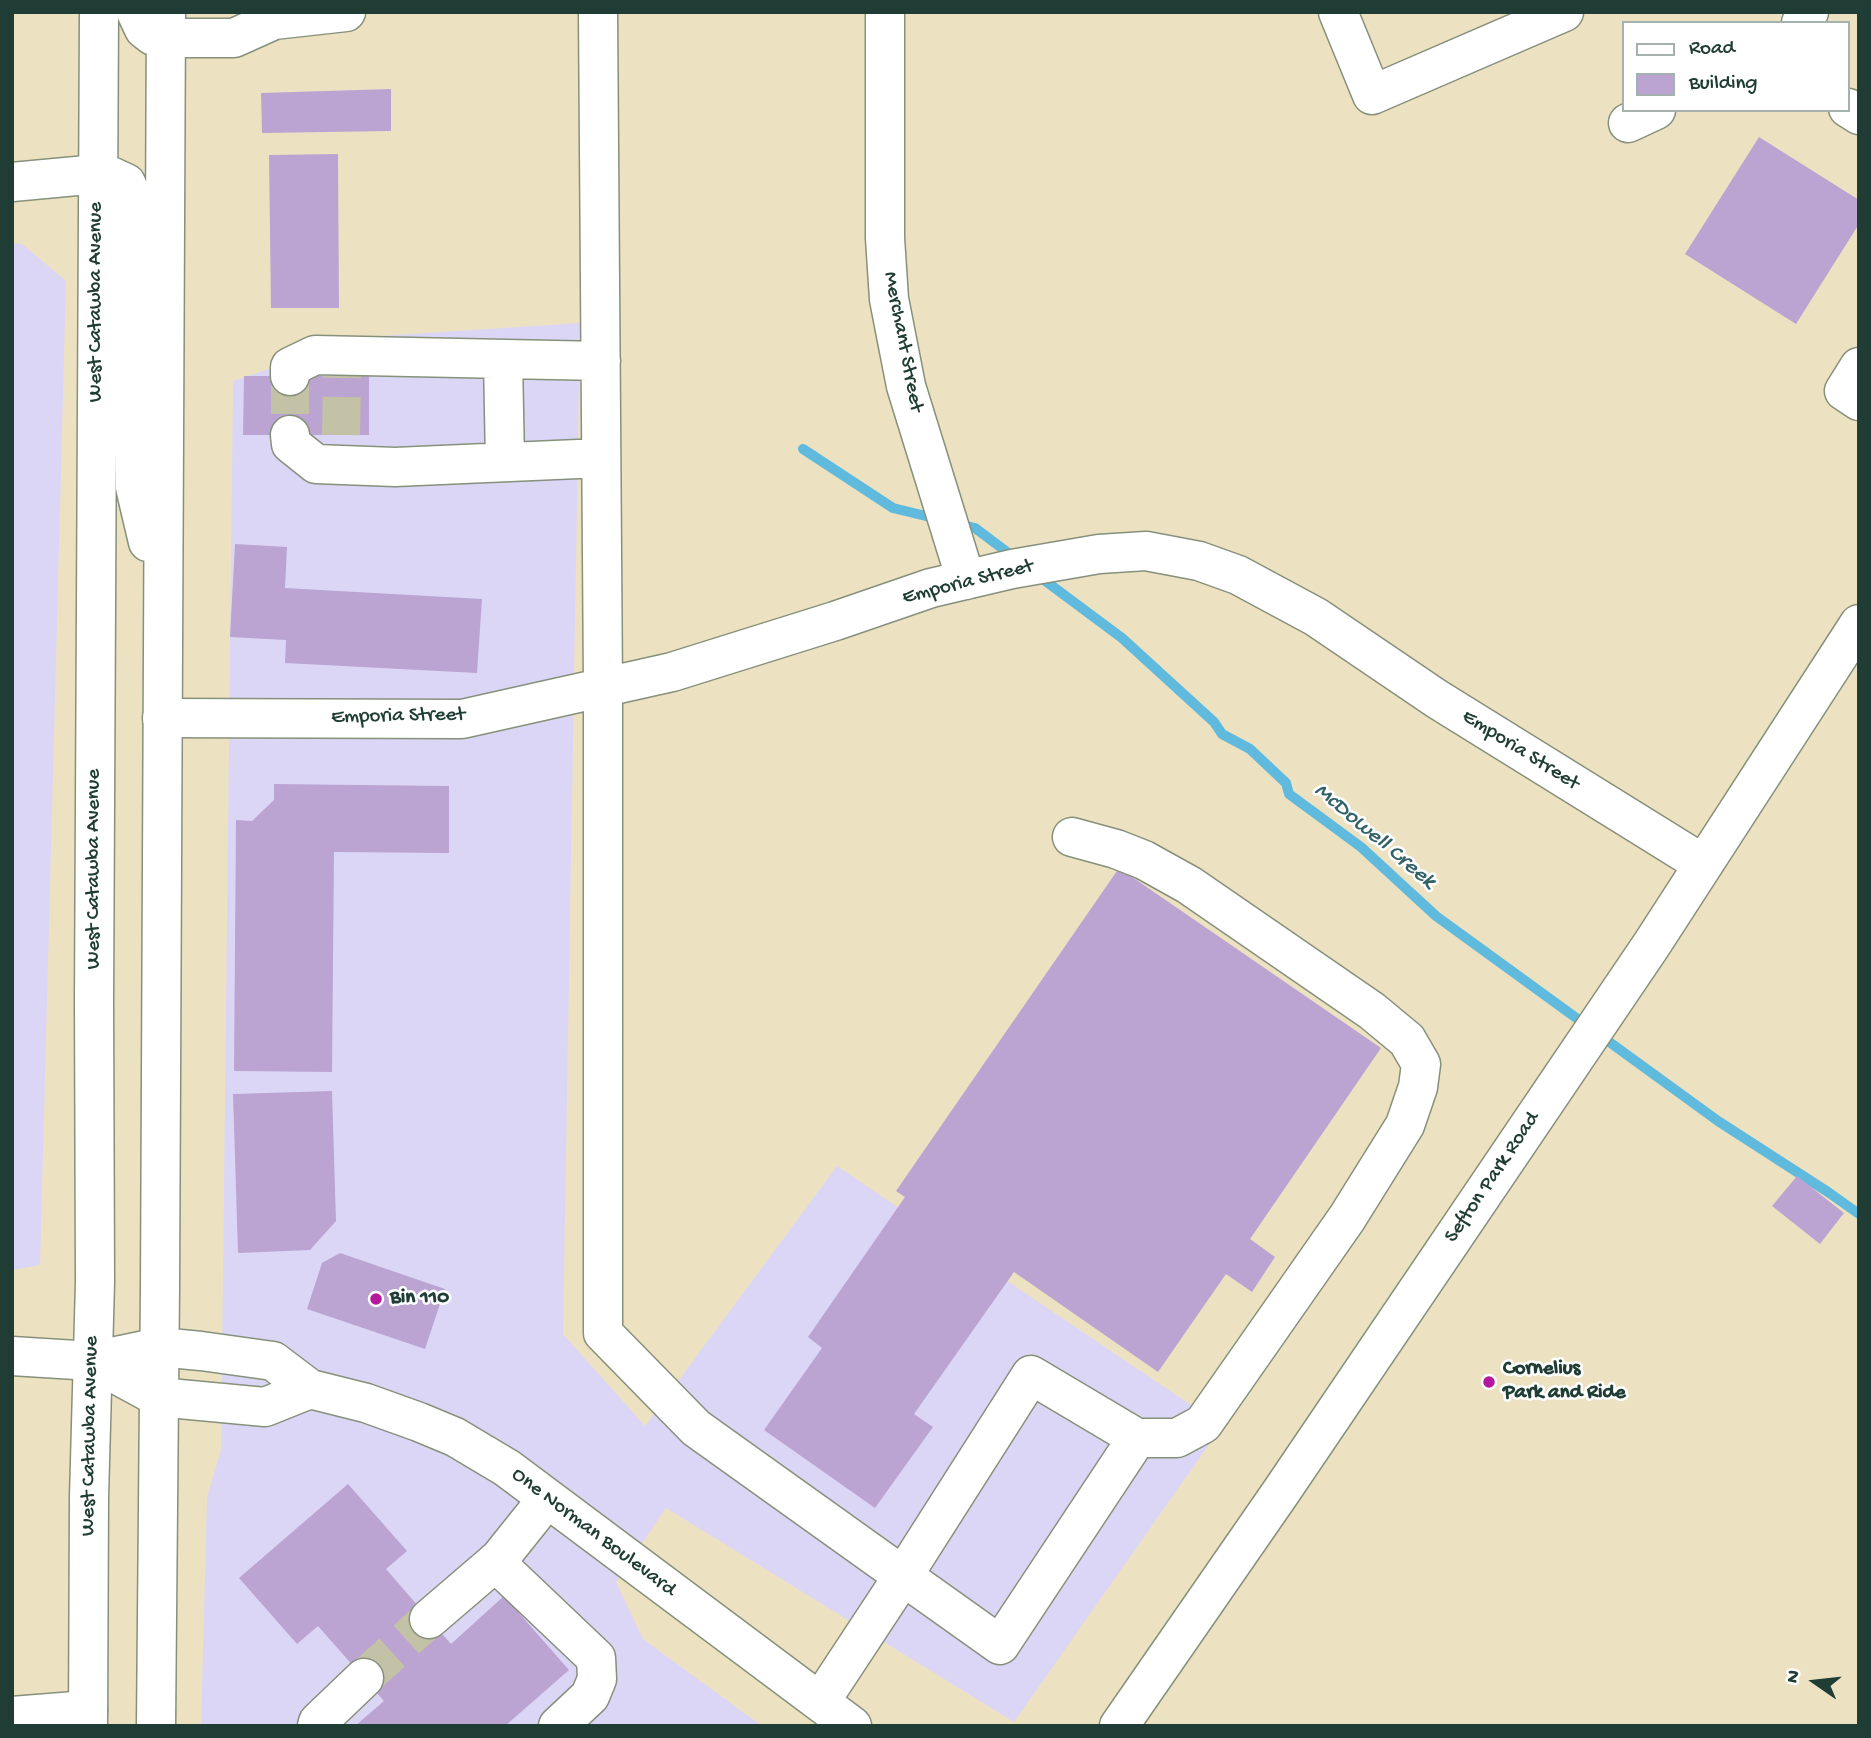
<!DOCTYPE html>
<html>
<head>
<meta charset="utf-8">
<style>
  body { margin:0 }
  #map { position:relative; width:1871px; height:1738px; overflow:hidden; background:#ece2c2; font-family:"Gochi Hand",sans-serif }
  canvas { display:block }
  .frame { position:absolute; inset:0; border:14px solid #1f3d34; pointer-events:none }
  .legend { position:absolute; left:1622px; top:21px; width:228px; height:91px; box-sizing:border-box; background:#fff; border:2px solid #a5b1ae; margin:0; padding:9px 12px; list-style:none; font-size:21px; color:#1f3d34 }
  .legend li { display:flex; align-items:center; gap:14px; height:35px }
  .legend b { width:35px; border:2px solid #a5b1ae }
  .north { position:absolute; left:1780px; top:1647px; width:70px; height:70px; -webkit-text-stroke:5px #fff; paint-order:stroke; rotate:284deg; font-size:19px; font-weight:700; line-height:28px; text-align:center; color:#1f3d34 }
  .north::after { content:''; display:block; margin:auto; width:24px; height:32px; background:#1f3d34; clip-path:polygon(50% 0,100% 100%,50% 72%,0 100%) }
</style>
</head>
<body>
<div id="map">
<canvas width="1871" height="1738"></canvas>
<div class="frame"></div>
<ul class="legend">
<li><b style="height:9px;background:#fff"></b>Road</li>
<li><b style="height:19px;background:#bba4d2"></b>Building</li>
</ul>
<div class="north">N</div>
</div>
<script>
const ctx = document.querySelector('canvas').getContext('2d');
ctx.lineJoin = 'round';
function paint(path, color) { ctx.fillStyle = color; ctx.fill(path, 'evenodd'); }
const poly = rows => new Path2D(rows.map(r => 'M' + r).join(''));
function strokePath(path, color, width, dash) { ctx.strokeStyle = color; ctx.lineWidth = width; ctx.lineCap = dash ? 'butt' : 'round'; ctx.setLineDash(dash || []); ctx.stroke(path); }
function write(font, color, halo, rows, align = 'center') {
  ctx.font = font + ' "Gochi Hand",sans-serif'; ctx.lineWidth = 5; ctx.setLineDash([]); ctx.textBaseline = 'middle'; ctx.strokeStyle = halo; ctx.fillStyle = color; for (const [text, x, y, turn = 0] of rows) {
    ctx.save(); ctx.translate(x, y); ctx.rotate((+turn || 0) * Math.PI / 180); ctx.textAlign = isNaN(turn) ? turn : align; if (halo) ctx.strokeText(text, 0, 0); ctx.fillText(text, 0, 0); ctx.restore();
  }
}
paint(poly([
  [12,243,22,244,66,281,40,1265,12,1270],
  [580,323,563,1334,645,1426,837,1166,1222,1426,1014,1722,666,1508,616,1582,643,1639,762,1726,201,1726,207,1497,221,1450,233,381,366,337]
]), '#dcd6f6');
strokePath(poly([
  [803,449,893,508,938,519],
  [958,524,975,528,1015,558],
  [1036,574,1122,638,1214,722,1222,734,1250,749,1286,783,1289,794,1361,847,1436,916,1718,1121,1828,1192,1859,1214]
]), '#60badd', 10);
paint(poly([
  [391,89,391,131,262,133,261,93],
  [1759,137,1859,200,1859,224,1796,324,1685,254],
  [338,154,339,308,271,308,269,155],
  [244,376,369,376,369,435,243,435],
  [235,544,287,547,285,588,482,599,477,673,285,663,286,640,230,637],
  [274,784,449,786,449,853,334,852,332,1072,234,1071,236,820,252,821,274,800],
  [1119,868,1381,1048,1250,1239,1275,1257,1252,1292,1226,1274,1158,1372,1014,1272,914,1414,933,1427,875,1508,764,1430,822,1348,808,1337,905,1197,896,1191],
  [332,1091,336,1221,310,1250,238,1253,233,1094],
  [1797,1176,1844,1213,1820,1244,1772,1206],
  [340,1253,445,1289,425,1349,307,1309,322,1263],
  [348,1484,407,1551,386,1569,451,1644,504,1596,569,1670,505,1726,355,1726,384,1701,318,1626,297,1644,239,1578]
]), '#bba4d2');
strokePath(poly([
  [290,376,290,435],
  [341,435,342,376],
  [364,1678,429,1619]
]), '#c3c1a6', 38, [38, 19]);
const minor = poly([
  [598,12,603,687,603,1333,696,1428,903,1576,1000,1645,1137,1438,1031,1375,903,1576,820,1702],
  [885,12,885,238,889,299,906,386,966,580],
  [1338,12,1372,95,1564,12],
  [1801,23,1809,12],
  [166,38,234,38,274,20,346,12],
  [1848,108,1859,115],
  [1628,123,1656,110],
  [12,182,98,174],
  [503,359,505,462],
  [1859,367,1844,391,1859,401],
  [290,376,290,367,315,355,601,361],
  [290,435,291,444,316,464,395,467,601,458],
  [162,718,462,719,672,672,835,621,931,588,1012,569,1099,554,1146,551,1199,561,1238,575,1316,617,1437,699,1703,864],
  [1072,837,1116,849,1144,860,1189,885,1372,1011,1407,1040,1421,1064,1418,1087,1405,1125,1347,1218,1203,1424,1177,1438,1137,1438],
  [12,1356,92,1361,159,1347,201,1351,273,1361,310,1389,366,1403,419,1422,455,1437,507,1468,852,1726],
  [92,1361,158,1397,265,1407,310,1389],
  [495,1562,596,1658,597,1679,590,1696,558,1726],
  [429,1619,499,1559,547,1499],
  [12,1716,88,1710],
  [317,1726,318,1722,364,1678],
  [1119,1726,1281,1492,1652,944,1859,624]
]);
const major = poly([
  [136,12,144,29,153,36,166,38],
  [98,174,113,177,126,183,133,198,135,487,148,542],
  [88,1726,89,1497,95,1282,94,999,99,12],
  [156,1726,160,1287,166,12]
]);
strokePath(minor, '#86907b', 41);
strokePath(major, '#86907b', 41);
strokePath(minor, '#fff', 38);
strokePath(major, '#fff', 38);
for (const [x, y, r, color] of [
  [376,1299,7,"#b5179e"],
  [1489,1382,7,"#b5179e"]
]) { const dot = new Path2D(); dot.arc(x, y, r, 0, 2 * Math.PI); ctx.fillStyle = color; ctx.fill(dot); strokePath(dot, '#fff', 2.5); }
write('21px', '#1f3d34', '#fff', [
  ["West Catawba Avenue",97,302,-90],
  ["Merchant Street",902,342,79],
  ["Emporia Street",968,583,-14],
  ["Emporia Street",398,717,-1],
  ["Emporia Street",1520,751,32],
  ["West Catawba Avenue",95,869,-90],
  ["Sefton Park Road",1493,1178,-56],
  ["West Catawba Avenue",91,1436,-89],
  ["One Norman Boulevard",593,1533,37]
]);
write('bold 21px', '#1f3d34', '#fff', [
  ["Bin 110",390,1299],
  ["Cornelius",1503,1370],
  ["Park and Ride",1503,1394]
], 'left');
write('italic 23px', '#326267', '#fff', [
  ["McDowell Creek",1374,837,40]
]);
</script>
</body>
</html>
